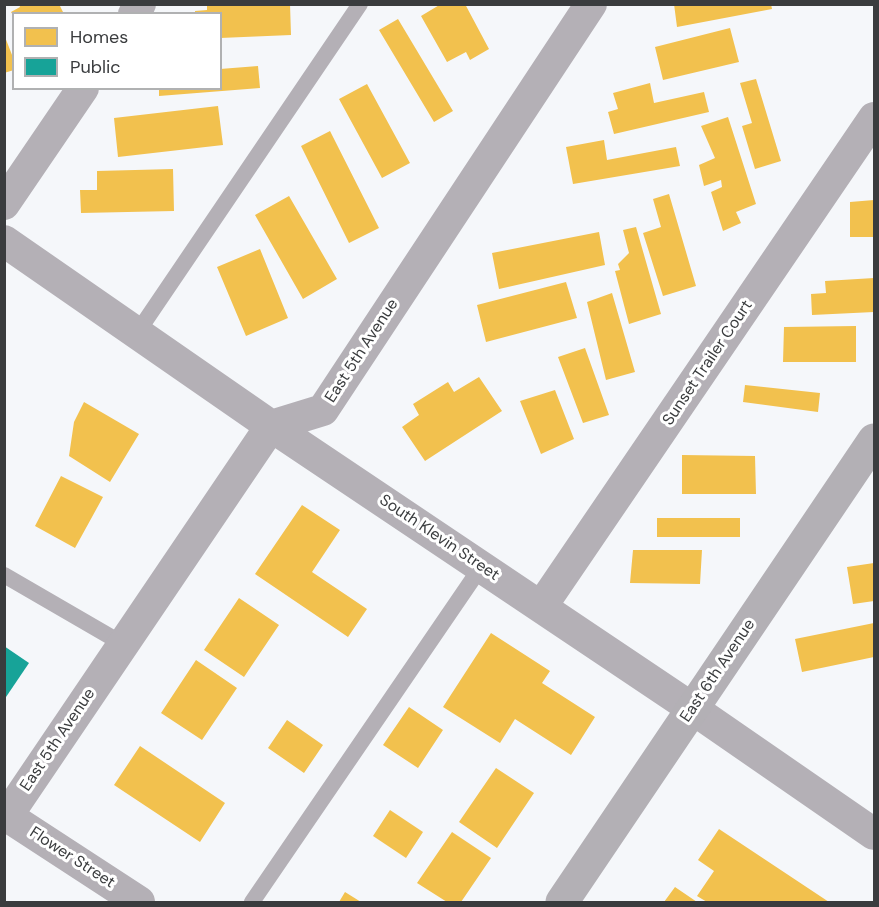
<!DOCTYPE html>
<html>
<head>
<meta charset="utf-8">
<style>
  body { margin:0 }
  #map { position:relative; width:879px; height:907px; overflow:hidden; background:#f5f7fa; font-family:"DM Sans",sans-serif }
  canvas { display:block }
  .frame { position:absolute; inset:0; border:6px solid #3a3c3e; pointer-events:none }
  .legend { position:absolute; left:12px; top:12px; width:210px; height:78px; box-sizing:border-box; background:#fff; border:2px solid #b0b1b2; margin:0; padding:8px 10px; list-style:none; font-size:18px; color:#3a3c3e }
  .legend li { display:flex; align-items:center; gap:12px; height:30px }
  .legend b { width:30px; border:2px solid #b0b1b2 }
</style>
</head>
<body>
<div id="map">
<canvas width="879" height="907"></canvas>
<div class="frame"></div>
<ul class="legend">
<li><b style="height:16px;background:#f2c14e"></b>Homes</li>
<li><b style="height:16px;background:#17a398"></b>Public</li>
</ul>
</div>
<script>
const ctx = document.querySelector('canvas').getContext('2d');
ctx.lineJoin = 'round';
function paint(path, color) { ctx.fillStyle = color; ctx.fill(path, 'evenodd'); }
const poly = rows => new Path2D(rows.map(r => 'M' + r).join(''));
function strokePath(path, color, width, dash) { ctx.strokeStyle = color; ctx.lineWidth = width; ctx.lineCap = dash ? 'butt' : 'round'; ctx.setLineDash(dash || []); ctx.stroke(path); }
function write(font, color, halo, rows, align = 'center') {
  ctx.font = font + ' "DM Sans",sans-serif'; ctx.lineWidth = 6; ctx.setLineDash([]); ctx.textBaseline = 'middle'; ctx.strokeStyle = halo; ctx.fillStyle = color; for (const [text, x, y, turn = 0] of rows) {
    ctx.save(); ctx.translate(x, y); ctx.rotate((+turn || 0) * Math.PI / 180); ctx.textAlign = isNaN(turn) ? turn : align; if (halo) ctx.strokeText(text, 0, 0); ctx.fillText(text, 0, 0); ctx.restore();
  }
}
paint(poly([
  [19,4,59,4,64,14,14,14,14,17,11,12,20,7],
  [207,4,290,4,291,35,220,38,220,14,195,14,195,11,207,10],
  [441,4,465,4,489,49,470,60,466,52,447,62,421,16],
  [674,4,771,4,772,9,677,27],
  [398,19,453,111,434,122,379,30],
  [730,28,739,62,663,80,655,47],
  [5,37,14,60,14,70,4,73],
  [258,66,260,88,159,96,159,88,220,88,220,69],
  [756,79,781,161,755,169,742,126,752,123,740,83],
  [650,83,654,103,704,92,709,112,614,134,608,112,618,109,613,93],
  [367,84,410,163,382,178,339,99],
  [218,106,223,145,118,157,114,118],
  [728,117,756,204,736,212,741,223,723,231,711,192,722,187,721,180,704,186,699,165,715,158,701,126],
  [330,131,379,228,349,243,301,146],
  [604,140,607,160,676,147,680,166,573,184,566,147],
  [173,169,174,211,81,213,80,190,97,190,97,171],
  [669,194,696,286,663,296,643,233,661,227,653,199],
  [289,196,337,279,303,299,255,215],
  [874,200,874,237,850,237,850,202],
  [636,227,661,314,629,324,615,271,620,270,618,264,629,253,623,230],
  [599,232,605,265,499,289,492,253],
  [260,249,288,318,246,336,217,267],
  [874,278,874,312,812,315,811,294,826,293,825,281],
  [566,282,577,318,486,342,477,305],
  [612,293,635,372,606,380,587,302],
  [856,326,856,362,783,362,784,327],
  [585,348,609,415,583,423,558,357],
  [479,377,502,411,425,461,402,427,419,415,413,404,448,382,454,392],
  [745,385,820,393,818,412,743,402],
  [555,390,574,439,541,454,520,401],
  [84,402,139,434,110,482,69,456,74,422],
  [682,455,755,456,756,494,682,494],
  [61,476,103,497,75,548,35,526],
  [302,505,340,530,312,572,367,609,348,637,255,574],
  [657,518,740,518,740,537,657,537],
  [633,550,702,550,700,584,630,583],
  [874,563,874,601,853,604,847,567],
  [239,598,279,625,244,677,204,650],
  [874,623,874,657,802,672,795,639],
  [491,633,550,671,542,683,595,717,571,755,515,719,500,743,443,707],
  [196,660,237,688,202,740,161,713],
  [409,707,443,730,418,768,383,745],
  [287,720,323,745,304,773,268,748],
  [140,746,225,803,200,842,114,785],
  [496,768,534,793,497,848,459,822],
  [390,810,423,832,406,858,373,836],
  [719,829,829,902,707,902,697,896,714,871,698,860],
  [452,832,491,858,461,902,447,902,417,883],
  [675,887,697,902,664,902],
  [345,892,361,902,339,902]
]), '#f2c14e');
paint(poly([
  [4,646,29,663,4,700]
]), '#17a398');
strokePath(poly([
  [137,333,360,4],
  [4,575,123,644],
  [252,902,481,567]
]), '#b4b0b6', 16);
strokePath(poly([
  [134,14,140,4],
  [4,204,83,88],
  [4,241,271,426,693,709,874,834],
  [541,607,874,118],
  [4,814,139,902],
  [7,816,271,426,323,410,591,4]
]), '#b4b0b6', 32);
strokePath(poly([
  [562,902,874,440]
]), '#b3b0b5', 33);
write('16px', '#3a3c3e', '#fff', [
  ["East 5th Avenue",362,351,-57],
  ["Sunset Trailer Court",708,363,-56],
  ["South Klevin Street",439,538,34],
  ["East 6th Avenue",718,671,-56],
  ["East 5th Avenue",58,740,-56],
  ["Flower Street",72,858,33]
]);
</script>
</body>
</html>
